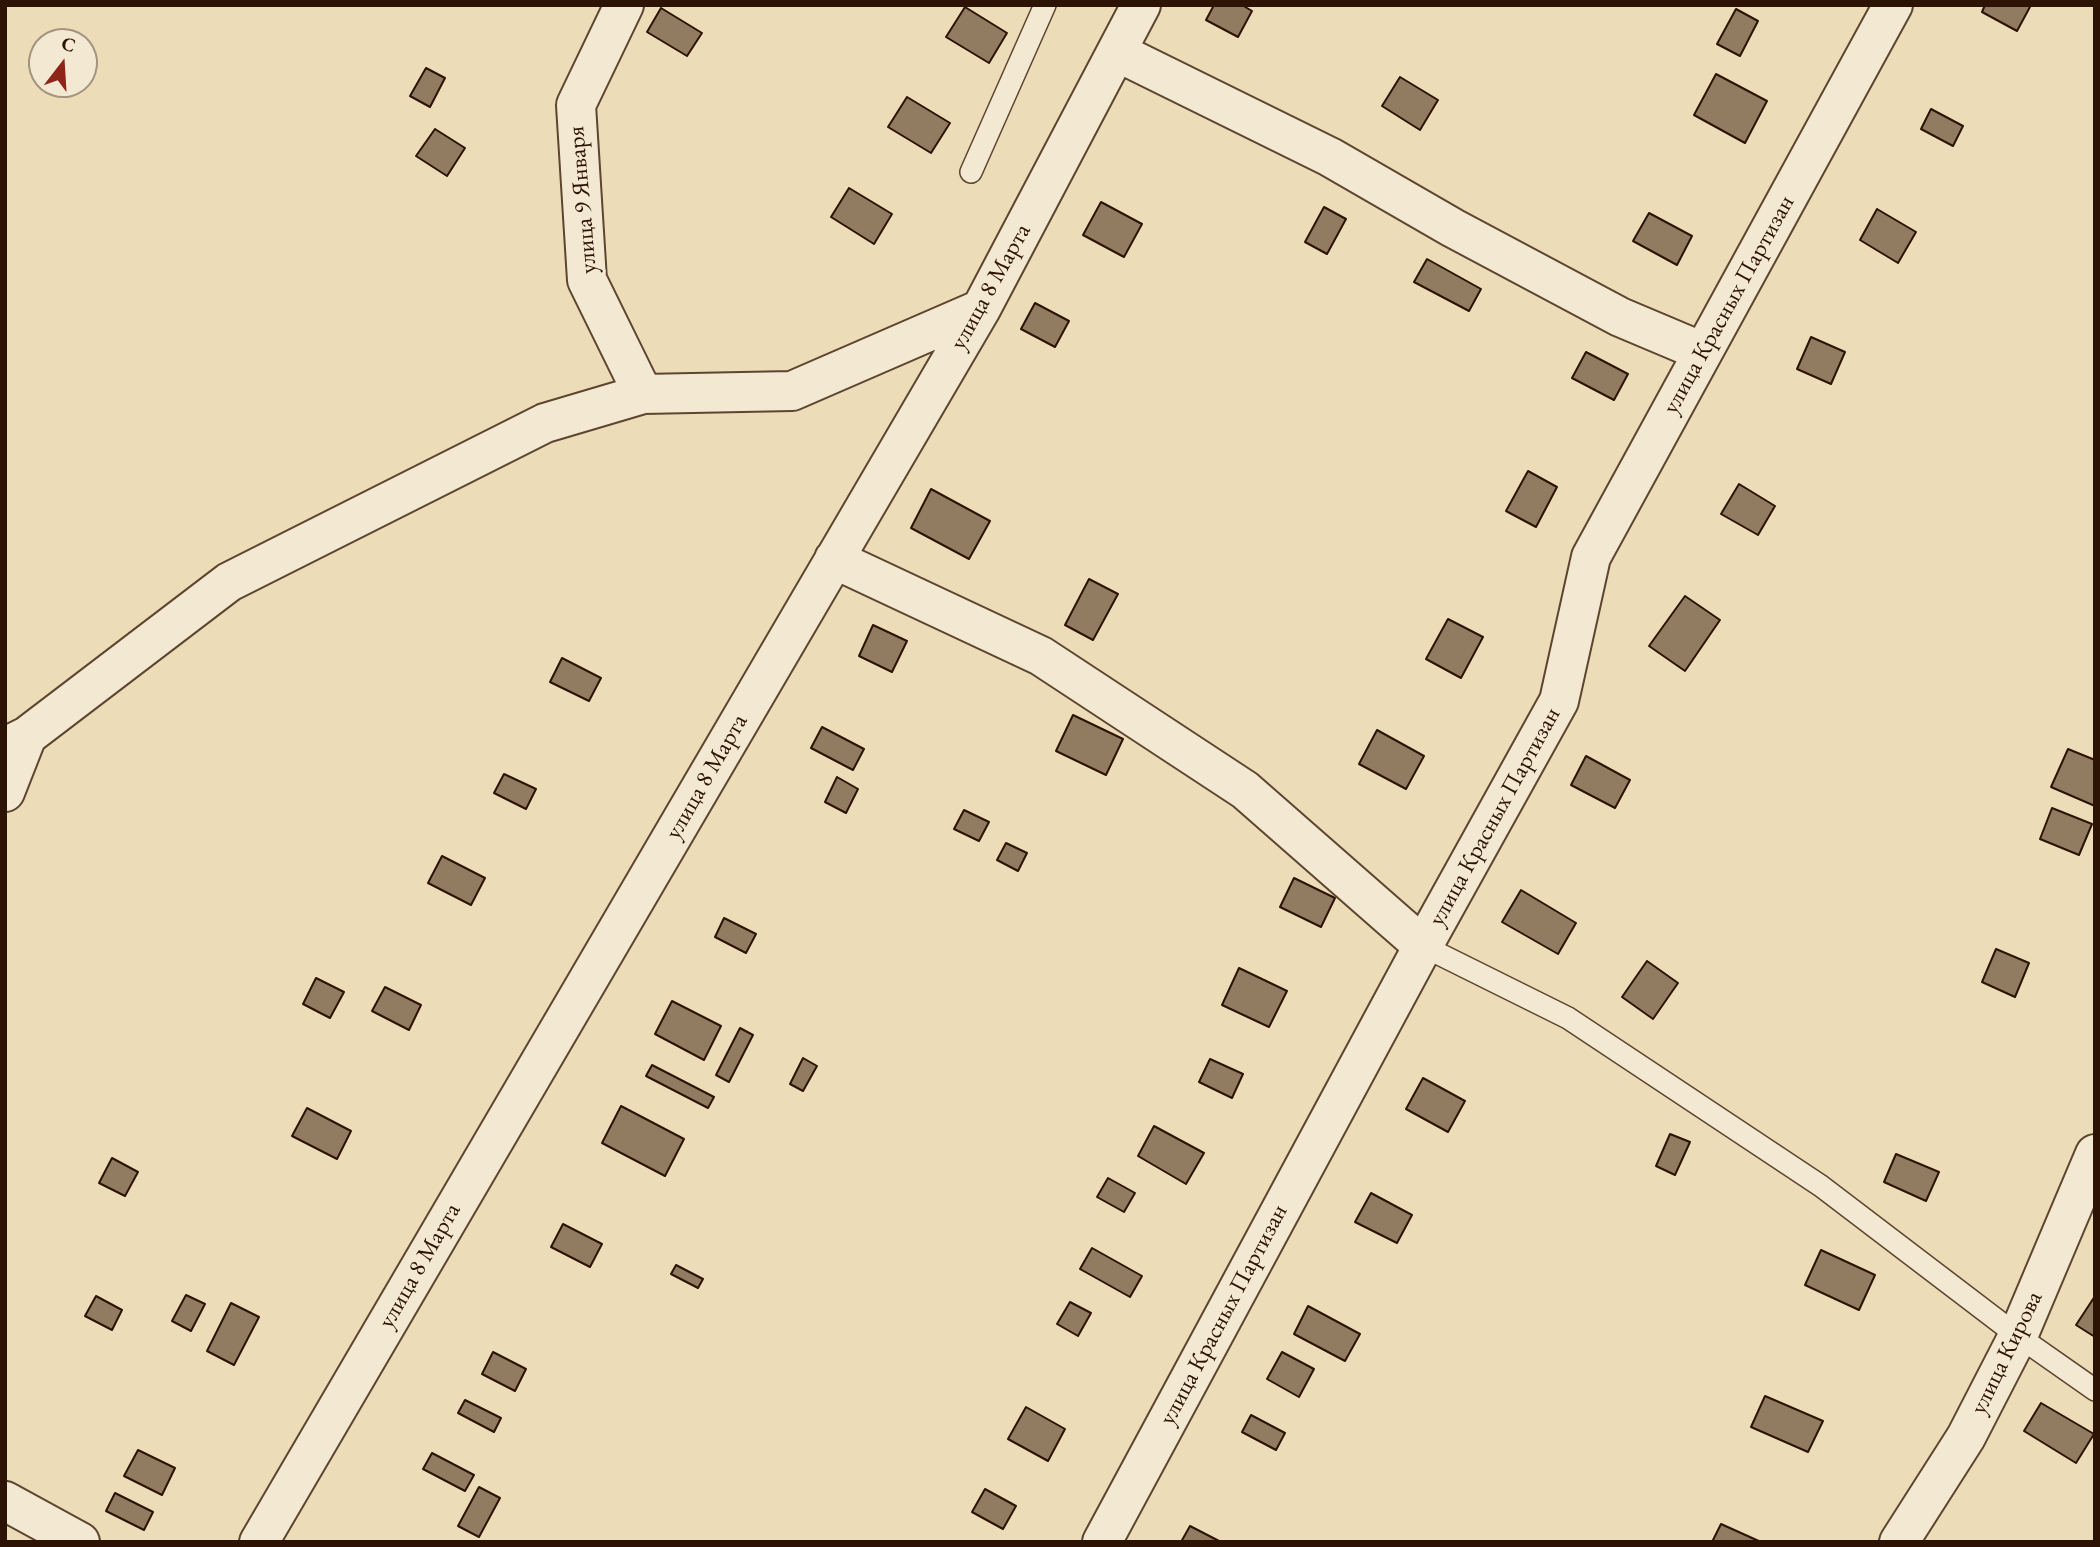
<!DOCTYPE html>
<html>
<head>
<meta charset="utf-8">
<style>
  body { margin:0 }
  #map { position:relative; width:2100px; height:1547px; overflow:hidden; background:#eddcb8; font-family:"EB Garamond",serif }
  canvas { display:block }
  .frame { position:absolute; inset:0; border:7px solid #2d1303; pointer-events:none }
  .north { position:absolute; left:28px; top:28px; width:70px; height:70px; box-sizing:border-box; background:#f3e8d1; border:2px solid #a4937f; border-radius:50%; rotate:17deg; font-size:19px; font-weight:700; line-height:28px; text-align:center; color:#2d1303 }
  .north::after { content:''; display:block; margin:auto; width:24px; height:32px; background:#8f2418; clip-path:polygon(50% 0,100% 100%,50% 72%,0 100%) }
</style>
</head>
<body>
<div id="map">
<canvas width="2100" height="1547"></canvas>
<div class="frame"></div>
<div class="north">С</div>
</div>
<script>
const ctx = document.querySelector('canvas').getContext('2d');
ctx.lineJoin = 'round';
function paint(path, color) { ctx.fillStyle = color; ctx.fill(path, 'evenodd'); }
const poly = rows => new Path2D(rows.map(r => 'M' + r).join(''));
function strokePath(path, color, width, dash) { ctx.strokeStyle = color; ctx.lineWidth = width; ctx.lineCap = dash ? 'butt' : 'round'; ctx.setLineDash(dash || []); ctx.stroke(path); }
function write(font, color, halo, rows, align = 'center') {
  ctx.font = font + ' "EB Garamond",serif'; ctx.lineWidth = 6; ctx.setLineDash([]); ctx.textBaseline = 'middle'; ctx.strokeStyle = halo; ctx.fillStyle = color; for (const [text, x, y, turn = 0] of rows) {
    ctx.save(); ctx.translate(x, y); ctx.rotate((+turn || 0) * Math.PI / 180); ctx.textAlign = isNaN(turn) ? turn : align; if (halo) ctx.strokeText(text, 0, 0); ctx.fillText(text, 0, 0); ctx.restore();
  }
}
const building = poly([
  [1214,5,1242,5,1252,11,1238,37,1206,20,1214,5],
  [1985,5,2031,5,2017,31,1982,12,1985,5],
  [965,7,1007,33,989,63,946,37,965,7],
  [661,8,702,33,687,56,647,32,661,8],
  [1736,9,1758,21,1740,56,1717,44,1736,9],
  [426,68,445,78,430,107,410,96,426,68],
  [1716,74,1767,101,1745,143,1694,115,1716,74],
  [1400,77,1438,100,1420,130,1382,106,1400,77],
  [907,97,950,123,931,153,888,127,907,97],
  [1931,109,1963,126,1953,146,1921,129,1931,109],
  [435,129,465,148,447,176,416,156,435,129],
  [849,188,892,214,874,244,831,217,849,188],
  [1101,202,1142,224,1124,257,1083,235,1101,202],
  [1324,207,1346,219,1327,254,1305,242,1324,207],
  [1877,209,1916,232,1898,263,1860,240,1877,209],
  [1649,213,1692,236,1677,265,1633,241,1649,213],
  [1427,259,1481,289,1469,311,1414,282,1427,259],
  [1035,303,1069,321,1055,347,1021,329,1035,303],
  [1811,337,1845,352,1831,384,1797,369,1811,337],
  [1586,352,1628,374,1614,400,1572,378,1586,352],
  [1528,471,1557,487,1536,527,1506,511,1528,471],
  [1739,484,1775,506,1758,535,1721,514,1739,484],
  [931,489,990,521,969,559,911,528,931,489],
  [1089,579,1118,594,1093,640,1065,625,1089,579],
  [1685,596,1720,620,1685,671,1649,646,1685,596],
  [1448,619,1483,637,1461,678,1426,659,1448,619],
  [873,625,907,641,892,672,859,656,873,625],
  [562,658,601,678,589,701,550,682,562,658],
  [1073,715,1123,739,1106,775,1056,751,1073,715],
  [822,727,864,749,853,770,811,748,822,727],
  [1377,730,1424,756,1406,789,1359,764,1377,730],
  [2068,749,2095,760,2095,806,2051,787,2068,749],
  [1586,756,1630,780,1615,808,1571,785,1586,756],
  [504,774,536,789,526,809,494,793,504,774],
  [837,777,858,789,846,813,825,802,837,777],
  [2052,808,2092,824,2079,855,2040,839,2052,808],
  [964,810,989,822,979,841,954,829,964,810],
  [1006,843,1027,853,1018,871,997,860,1006,843],
  [442,856,485,878,471,905,428,883,442,856],
  [1294,878,1335,898,1321,927,1280,907,1294,878],
  [1521,890,1576,923,1558,954,1502,922,1521,890],
  [724,918,756,934,746,953,715,937,724,918],
  [1996,949,2029,963,2015,997,1982,982,1996,949],
  [1647,961,1678,983,1653,1019,1622,997,1647,961],
  [1239,968,1287,991,1269,1027,1222,1005,1239,968],
  [316,978,344,992,330,1018,303,1004,316,978],
  [385,987,421,1005,409,1030,372,1011,385,987],
  [672,1001,721,1026,704,1060,655,1034,672,1001],
  [740,1028,753,1035,729,1082,716,1075,740,1028],
  [803,1058,817,1066,803,1091,790,1084,803,1058],
  [1210,1059,1243,1074,1232,1098,1199,1082,1210,1059],
  [652,1065,714,1097,708,1108,646,1076,652,1065],
  [1423,1078,1465,1101,1448,1132,1406,1109,1423,1078],
  [621,1106,684,1139,665,1176,602,1143,621,1106],
  [307,1108,351,1131,337,1159,292,1136,307,1108],
  [1154,1126,1204,1153,1186,1184,1138,1156,1154,1126],
  [1670,1134,1690,1142,1675,1175,1656,1166,1670,1134],
  [1896,1154,1939,1172,1926,1201,1884,1182,1896,1154],
  [112,1158,138,1172,125,1196,99,1183,112,1158],
  [1108,1178,1135,1193,1124,1212,1097,1197,1108,1178],
  [1371,1193,1412,1215,1397,1243,1355,1222,1371,1193],
  [563,1224,602,1244,590,1267,551,1247,563,1224],
  [1092,1248,1142,1276,1130,1297,1080,1269,1092,1248],
  [1821,1250,1875,1275,1859,1310,1805,1285,1821,1250],
  [676,1265,703,1279,698,1288,671,1274,676,1265],
  [186,1295,205,1304,191,1331,172,1321,186,1295],
  [96,1296,122,1310,112,1330,85,1316,96,1296],
  [2095,1296,2095,1337,2076,1325,2095,1296],
  [1070,1302,1091,1313,1078,1336,1057,1324,1070,1302],
  [231,1303,259,1317,234,1365,207,1351,231,1303],
  [1308,1306,1360,1334,1345,1361,1294,1334,1308,1306],
  [493,1352,526,1369,515,1391,482,1374,493,1352],
  [1282,1352,1314,1369,1299,1397,1267,1379,1282,1352],
  [1765,1396,1823,1421,1808,1452,1751,1427,1765,1396],
  [465,1400,501,1418,494,1432,458,1413,465,1400],
  [2041,1403,2094,1434,2076,1463,2024,1431,2041,1403],
  [1026,1407,1065,1429,1048,1461,1008,1439,1026,1407],
  [1251,1415,1285,1433,1276,1450,1242,1432,1251,1415],
  [138,1450,175,1468,162,1495,124,1476,138,1450],
  [432,1453,474,1475,465,1491,423,1469,432,1453],
  [479,1487,500,1498,479,1537,458,1526,479,1487],
  [985,1489,1016,1506,1003,1529,972,1512,985,1489],
  [115,1493,153,1512,144,1530,106,1511,115,1493],
  [1721,1524,1761,1542,1712,1542,1721,1524],
  [1190,1526,1221,1542,1181,1542,1190,1526]
]);
paint(building, '#917c61');
strokePath(building, '#2d1303', 2);
const lane = poly([
  [971,172,1045,5],
  [1423,946,1568,1018,1821,1186,2018,1336,2095,1390]
]);
const street = poly([
  [624,5,576,105,587,280,643,394],
  [1117,52,1330,157,1453,228,1620,317,1703,352],
  [834,559,1041,656,1245,790,1423,946],
  [5,747,27,736,229,582,545,423,643,394,792,391,981,309],
  [5,792,27,736],
  [5,1501,80,1542],
  [259,1542,981,309,1141,5],
  [1102,1542,1423,946,1559,701,1591,557,1893,5],
  [1899,1542,1966,1437,2018,1336,2095,1154]
]);
strokePath(lane, '#5d4530', 24);
strokePath(street, '#5d4530', 42);
strokePath(lane, '#f3e8d1', 21);
strokePath(street, '#f3e8d1', 38);
write('24px', '#2d1303', '#f3e8d1', [
  ["улица 9 Января",583,200,-95],
  ["улица 8 Марта",991,287,-61],
  ["улица Красных Партизан",1729,305,-61],
  ["улица 8 Марта",707,777,-60],
  ["улица Красных Партизан",1495,817,-61],
  ["улица 8 Марта",420,1266,-60],
  ["улица Красных Партизан",1224,1315,-62],
  ["улица Кирова",2007,1353,-64]
]);
</script>
</body>
</html>
